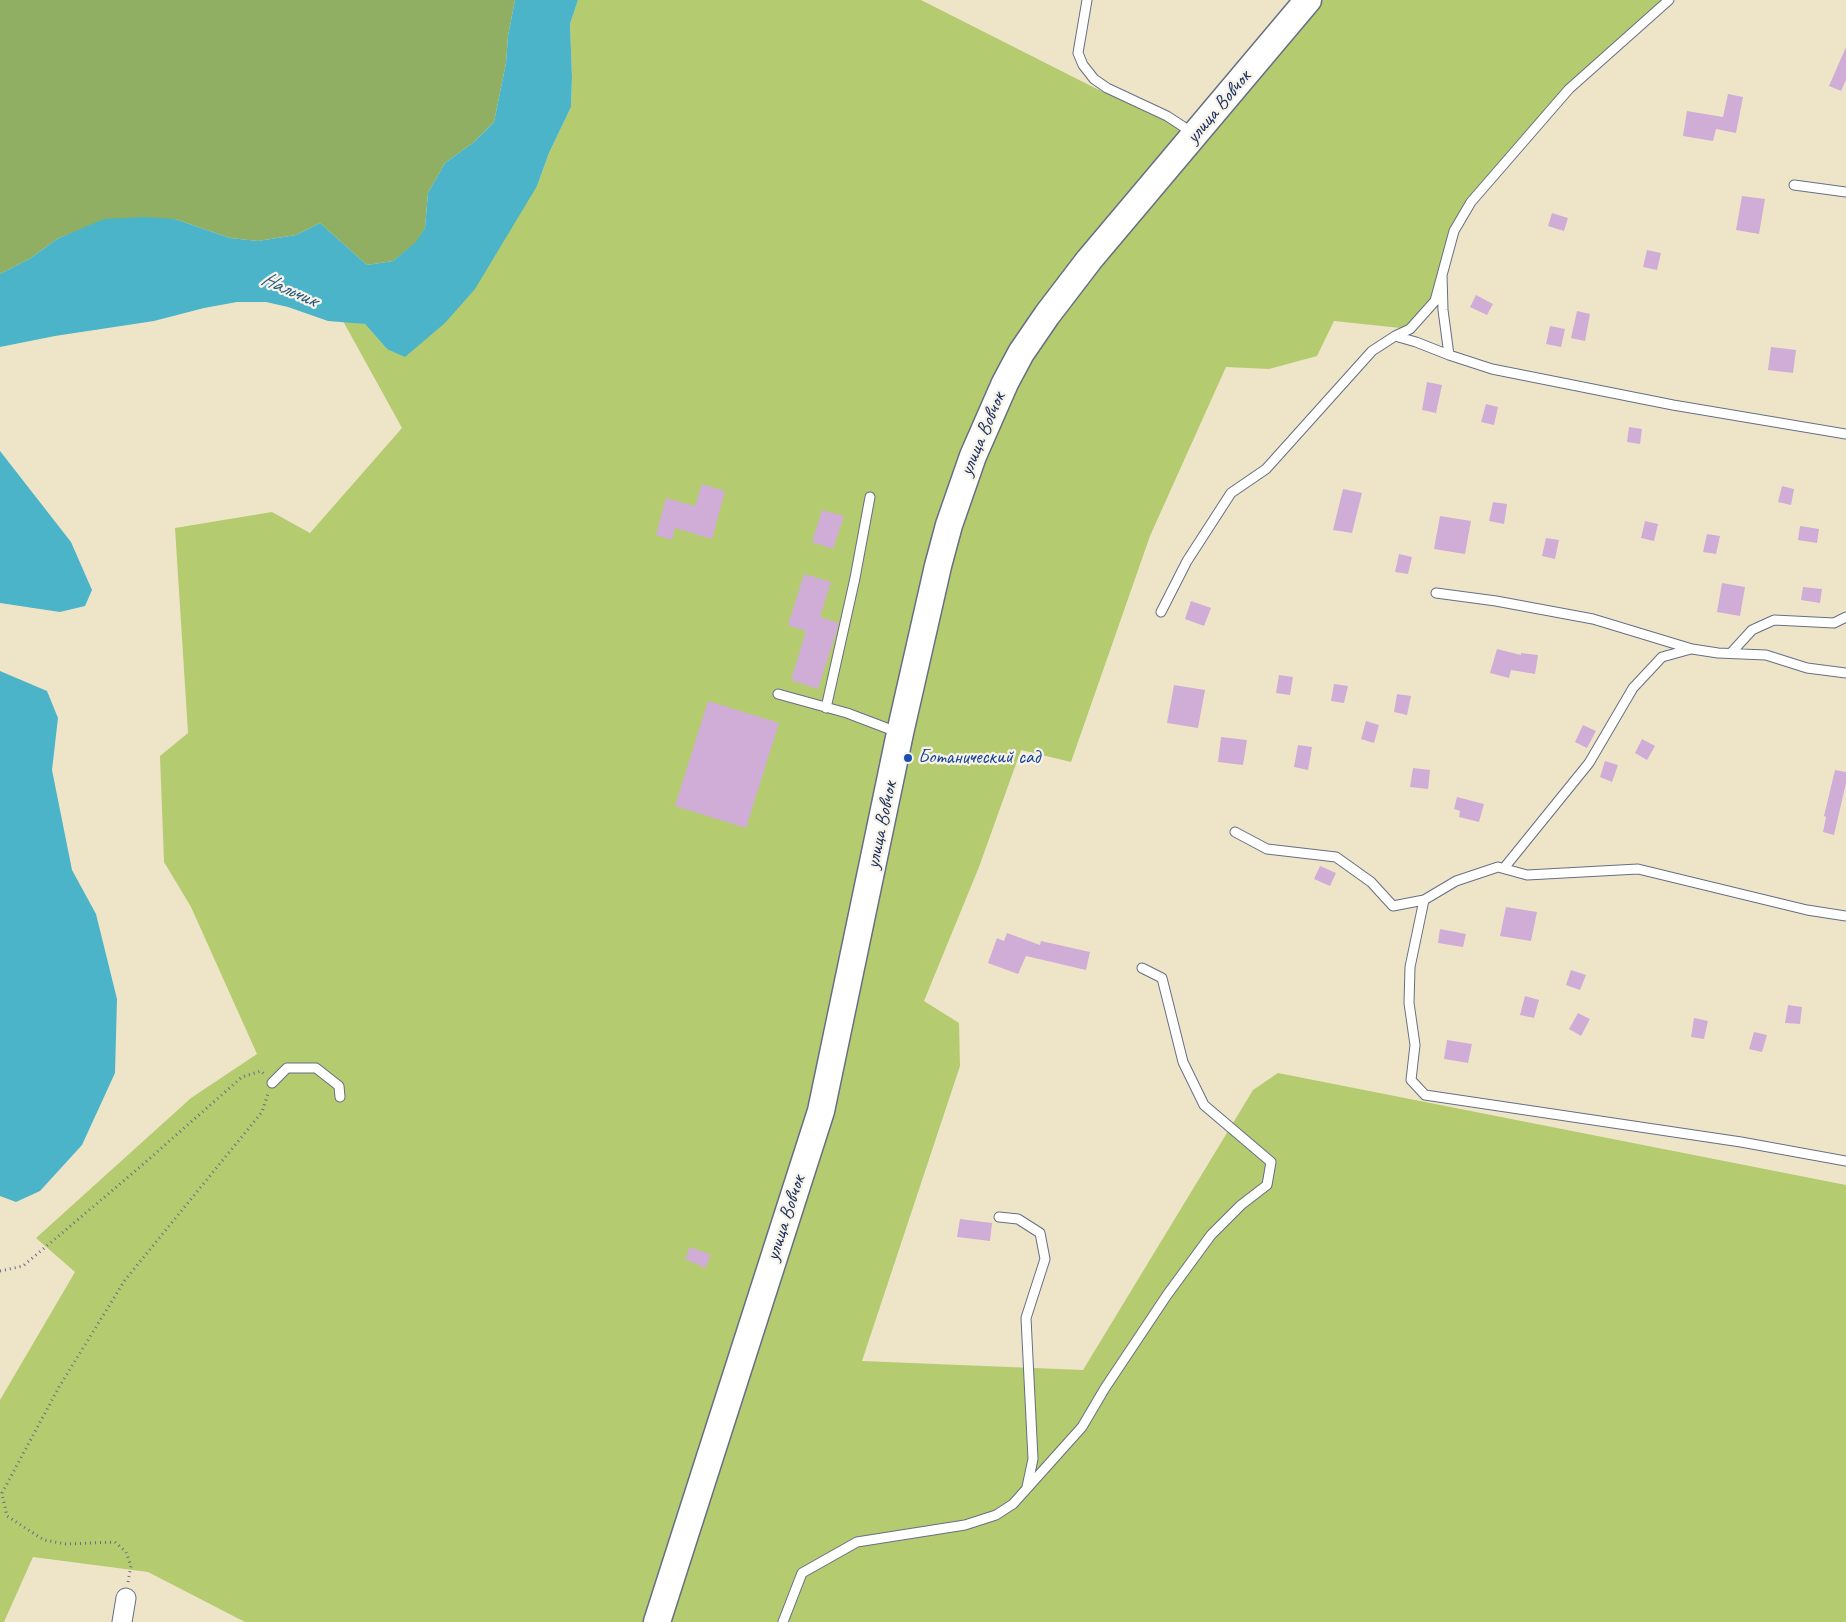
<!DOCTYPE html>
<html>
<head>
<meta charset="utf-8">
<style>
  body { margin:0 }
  canvas { display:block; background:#eee5c9 }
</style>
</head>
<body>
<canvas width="1846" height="1622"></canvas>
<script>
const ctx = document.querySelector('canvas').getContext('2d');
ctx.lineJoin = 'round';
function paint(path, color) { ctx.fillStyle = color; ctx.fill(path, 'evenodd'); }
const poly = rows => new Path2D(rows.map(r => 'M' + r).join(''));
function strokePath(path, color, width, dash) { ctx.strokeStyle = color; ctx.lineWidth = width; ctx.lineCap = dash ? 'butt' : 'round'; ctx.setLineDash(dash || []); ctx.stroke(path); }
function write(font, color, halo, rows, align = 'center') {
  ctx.font = font + ' Caveat,sans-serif'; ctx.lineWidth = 4.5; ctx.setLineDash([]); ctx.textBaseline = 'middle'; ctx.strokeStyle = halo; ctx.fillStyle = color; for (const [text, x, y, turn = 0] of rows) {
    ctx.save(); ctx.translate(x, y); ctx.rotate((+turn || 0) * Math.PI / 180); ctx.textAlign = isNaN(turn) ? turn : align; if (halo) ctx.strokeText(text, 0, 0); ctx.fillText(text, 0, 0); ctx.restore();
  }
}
paint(poly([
  [578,0,921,0,1097,89,1159,116,1193,138,1308,0,1669,0,1569,89,1471,202,1454,231,1435,301,1410,329,1334,321,1317,356,1269,369,1226,367,1150,536,1071,762,1021,750,979,867,924,1001,959,1023,960,1066,862,1361,1083,1370,1253,1090,1278,1073,1846,1185,1846,1622,245,1622,148,1572,33,1557,4,1622,0,1622,0,1400,75,1272,36,1238,191,1098,257,1054,191,907,164,862,160,756,188,733,175,528,272,512,310,533,402,428,343,321,365,324,387,349,537,186,549,153,571,107,572,77,570,24]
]), '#b5cb6f');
paint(poly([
  [0,0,515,0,508,36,506,63,494,122,474,142,445,163,428,193,425,228,417,242,393,261,367,265,320,223,296,235,258,241,230,238,175,219,72,233,57,239,31,258,0,274]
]), '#90af62');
paint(poly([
  [515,0,578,0,570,24,572,77,571,107,549,153,537,186,475,289,445,323,405,357,387,349,365,324,328,321,288,307,266,302,237,302,204,308,154,321,55,336,0,347,0,274,31,258,57,239,104,219,145,217,175,219,230,238,258,241,296,235,320,223,367,265,393,261,416,242,425,228,428,193,445,163,474,142,494,122,506,63,508,36],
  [0,451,71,542,92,590,85,606,60,612,0,603],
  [0,671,47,691,58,718,52,770,72,870,96,914,117,999,115,1073,82,1145,40,1191,16,1202,0,1196]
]), '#4bb4c9');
paint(poly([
  [1846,47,1846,80,1841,91,1829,86],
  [1728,94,1743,97,1736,133,1716,129,1713,141,1683,136,1687,111,1723,117],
  [1742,196,1765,199,1759,234,1736,230],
  [1552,213,1568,218,1564,231,1548,226],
  [1647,250,1661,253,1657,270,1643,267],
  [1476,295,1493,304,1487,315,1470,307],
  [1577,311,1590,314,1585,341,1571,338],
  [1550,326,1565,329,1561,347,1546,344],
  [1771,347,1796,350,1793,373,1768,370],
  [1427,382,1442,385,1436,413,1422,410],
  [1486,404,1498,407,1494,425,1481,422],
  [1629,427,1642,429,1640,444,1627,442],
  [702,484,725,491,712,539,675,528,672,540,656,535,666,498,695,506],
  [1782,486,1794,489,1791,505,1778,502],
  [1343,489,1362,493,1352,533,1333,530],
  [1493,502,1507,504,1504,524,1489,521],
  [822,510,844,516,833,549,812,542],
  [1440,516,1471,521,1465,554,1434,549],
  [1645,521,1658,524,1654,541,1641,538],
  [1800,526,1819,529,1817,543,1798,540],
  [1707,534,1720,536,1716,554,1703,552],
  [1546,538,1559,540,1555,559,1542,556],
  [1399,554,1412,557,1408,574,1395,572],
  [804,574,831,582,820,617,839,623,818,689,791,680,806,631,788,625],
  [1722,583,1745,587,1740,616,1717,612],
  [1803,587,1822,589,1820,603,1801,600],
  [1191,601,1211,608,1204,626,1185,619],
  [1497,649,1521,655,1521,653,1538,655,1535,674,1511,670,1509,678,1490,673],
  [1279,675,1293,677,1290,695,1276,693],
  [1334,684,1348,686,1344,703,1331,701],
  [1174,685,1205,690,1198,728,1167,723],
  [1397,694,1411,696,1407,715,1394,712],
  [708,701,779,723,746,828,675,806],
  [1366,721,1379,725,1374,743,1361,739],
  [1583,725,1596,731,1587,748,1575,742],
  [1221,737,1247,740,1243,765,1218,762],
  [1642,739,1655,746,1647,760,1635,753],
  [1298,745,1312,747,1308,770,1294,767],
  [1605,761,1618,765,1612,782,1600,777],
  [1413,768,1430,770,1428,789,1410,787],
  [1835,770,1846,772,1846,783,1834,835,1823,832,1826,817,1824,816],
  [1457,797,1484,804,1479,822,1459,817,1460,811,1454,809],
  [1320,866,1336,873,1330,886,1314,879],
  [1506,907,1537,912,1531,941,1500,936],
  [1440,929,1466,934,1463,947,1438,943],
  [1007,933,1040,945,1041,941,1090,952,1086,970,1026,956,1018,974,988,963,997,938,1004,941],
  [1571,970,1586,975,1580,990,1566,985],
  [1525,996,1539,1000,1534,1018,1520,1015],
  [1788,1005,1802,1007,1800,1024,1785,1023],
  [1578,1013,1590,1019,1581,1036,1569,1029],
  [1694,1018,1708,1021,1704,1039,1691,1037],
  [1754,1032,1767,1035,1762,1052,1749,1049],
  [1447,1040,1472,1044,1468,1063,1444,1059],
  [960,1219,992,1223,990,1241,957,1237],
  [690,1247,711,1255,705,1268,685,1259]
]), '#d0add6');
const lane = poly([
  [1087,0,1078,53,1083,65,1094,79,1107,88,1167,116,1193,133],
  [1794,185,1846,192],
  [1442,275,1443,310,1449,355,1492,369,1673,405,1846,434],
  [1395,336,1410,329,1435,301,1454,231,1471,202,1569,89,1669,0],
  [1436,593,1496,601,1593,619,1692,649,1718,653,1766,655,1807,668,1846,673],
  [1161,612,1187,561,1231,493,1266,469,1372,351,1395,336,1416,342,1449,355],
  [1731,653,1752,630,1774,620,1834,623,1846,617],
  [778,694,847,713,897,732],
  [826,708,855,578,870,497],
  [1235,832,1267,849,1336,857,1371,882,1393,906,1424,900,1456,881,1498,867,1527,875,1638,869,1807,910,1846,916],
  [1504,868,1589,763,1633,688,1662,657,1691,649],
  [1424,900,1410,967,1409,1003,1415,1045,1411,1080,1425,1095,1741,1142,1846,1161],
  [272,1083,287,1068,316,1068,339,1086,340,1097],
  [999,1217,1018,1219,1040,1233,1045,1259,1026,1318,1033,1459,1027,1487],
  [783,1622,802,1573,857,1542,965,1525,996,1515,1013,1504,1082,1427,1105,1388,1167,1295,1211,1235,1241,1205,1267,1185,1271,1162,1204,1105,1183,1062,1162,978,1142,968]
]);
const street = poly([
  [122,1622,126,1598]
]);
const secondary = poly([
  [657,1622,821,1111,900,733,938,566,949,525,973,456,1005,383,1021,353,1047,315,1089,260,1308,0]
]);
strokePath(lane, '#656f83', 11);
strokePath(street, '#656f83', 21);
strokePath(secondary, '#656f83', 29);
strokePath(poly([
  [0,1271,23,1266,140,1167,242,1077,261,1071,264,1074],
  [128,1582,131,1566,126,1552,115,1542,66,1544,44,1540,7,1516,2,1493,59,1387,125,1280,262,1112,268,1094]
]), '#656f83', 3, [1, 4]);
strokePath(lane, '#fff', 9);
strokePath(street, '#fff', 19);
strokePath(secondary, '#fff', 26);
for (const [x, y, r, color] of [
  [908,758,5,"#1a4fb4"]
]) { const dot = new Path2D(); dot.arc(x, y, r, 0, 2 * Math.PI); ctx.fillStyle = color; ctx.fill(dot); strokePath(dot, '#f7f3e8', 2); }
write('20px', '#1b2f5e', '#f7f3e8', [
  ["улица Вовчок",1219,107,-50],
  ["улица Вовчок",983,434,-67],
  ["улица Вовчок",882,825,-78],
  ["улица Вовчок",786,1218,-72]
]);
write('20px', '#164399', '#f7f3e8', [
  ["Ботанический сад",918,758]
], 'left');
write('italic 21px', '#29577e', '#f7f3e8', [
  ["Нальчик",289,290,24]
]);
</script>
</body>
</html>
